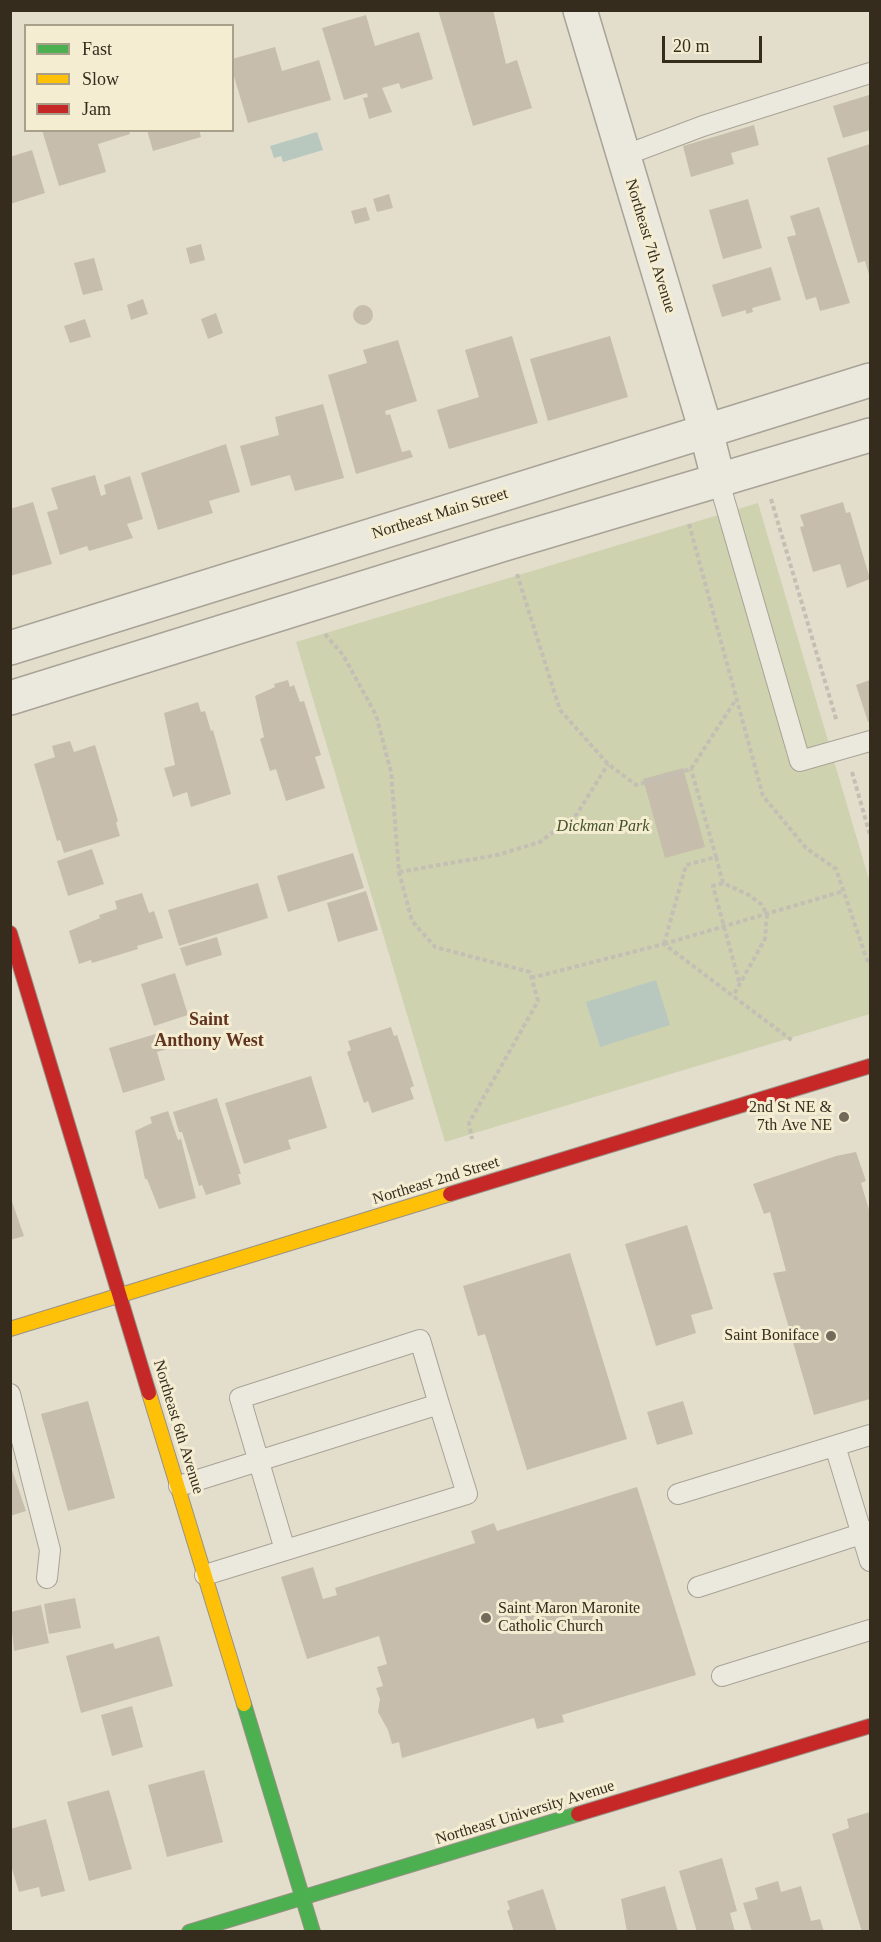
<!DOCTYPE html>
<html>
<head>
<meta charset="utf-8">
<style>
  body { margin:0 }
  #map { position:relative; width:881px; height:1942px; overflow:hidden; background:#e3decc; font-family:Georgia,serif }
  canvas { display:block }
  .frame { position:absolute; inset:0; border:12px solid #362c1e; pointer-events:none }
  .legend { position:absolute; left:24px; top:24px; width:210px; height:108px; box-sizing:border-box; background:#f4edd2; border:2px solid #a8a08a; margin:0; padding:8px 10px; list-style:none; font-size:18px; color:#362c1e }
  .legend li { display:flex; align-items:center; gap:12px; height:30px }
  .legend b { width:30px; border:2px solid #a8a08a }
  .scale { position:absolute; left:662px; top:36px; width:100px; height:27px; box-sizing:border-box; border:3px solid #362c1e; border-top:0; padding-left:8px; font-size:18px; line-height:21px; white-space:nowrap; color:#362c1e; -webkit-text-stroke:4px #f4edd2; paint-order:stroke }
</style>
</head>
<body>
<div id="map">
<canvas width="881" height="1942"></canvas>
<div class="frame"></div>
<ul class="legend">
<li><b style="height:8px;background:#4caf50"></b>Fast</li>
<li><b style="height:8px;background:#ffc107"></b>Slow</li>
<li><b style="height:8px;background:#c62828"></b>Jam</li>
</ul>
<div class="scale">20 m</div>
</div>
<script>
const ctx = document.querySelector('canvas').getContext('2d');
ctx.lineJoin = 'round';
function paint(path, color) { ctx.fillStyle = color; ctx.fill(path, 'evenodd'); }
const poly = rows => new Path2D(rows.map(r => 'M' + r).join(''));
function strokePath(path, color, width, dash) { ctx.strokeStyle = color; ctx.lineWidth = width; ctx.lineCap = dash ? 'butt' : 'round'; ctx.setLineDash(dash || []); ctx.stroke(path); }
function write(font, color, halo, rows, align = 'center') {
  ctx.font = font + ' Georgia,serif'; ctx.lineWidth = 6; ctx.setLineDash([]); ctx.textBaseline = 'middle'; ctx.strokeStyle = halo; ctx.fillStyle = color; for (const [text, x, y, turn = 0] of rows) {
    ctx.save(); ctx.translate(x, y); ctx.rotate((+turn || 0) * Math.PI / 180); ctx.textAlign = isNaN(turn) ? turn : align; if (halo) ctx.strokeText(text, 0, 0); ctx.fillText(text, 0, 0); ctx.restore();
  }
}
paint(poly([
  [758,503,870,883,870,1014,445,1142,296,642]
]), '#cfd2af');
paint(poly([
  [317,132,323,150,283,162,281,156,274,158,270,146],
  [656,980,670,1025,600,1047,586,1002]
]), '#b8c8bf');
paint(poly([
  [438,10,493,10,506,64,517,60,532,108,473,126],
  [366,15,375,46,419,32,433,79,401,89,399,83,382,88,392,112,369,119,363,98,368,97,367,93,344,100,322,28],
  [275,47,282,71,319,60,331,100,248,123,232,70,232,59],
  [869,95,870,130,843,138,833,106],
  [754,125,759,145,731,153,734,164,691,177,683,146],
  [42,130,129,130,130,134,98,144,106,172,59,186],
  [147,130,199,130,201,137,153,151],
  [870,144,870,278,865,261,858,263,827,158],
  [32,150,45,193,10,204,10,157],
  [389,194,393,208,377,212,373,199],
  [748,199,762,248,723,259,709,210],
  [366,207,370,220,355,224,351,211],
  [819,207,850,303,820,311,816,297,806,300,787,237,796,235,790,216],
  [201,244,205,260,190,264,186,248],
  [94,258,103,290,83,295,74,263],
  [771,267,781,300,752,308,753,312,746,314,746,310,722,317,712,285],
  [143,299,148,314,131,320,127,305],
  '353 315a10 10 0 1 1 20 0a10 10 0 1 1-20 0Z',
  [216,313,223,333,208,339,201,319],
  [85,319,91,337,70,343,64,326],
  [512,336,538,423,449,449,437,410,479,397,465,350],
  [610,336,628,397,548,421,530,359],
  [398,340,417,401,385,411,386,415,390,414,402,452,410,450,413,457,356,474,328,375,367,363,363,350],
  [323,404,344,478,295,491,290,475,251,486,240,446,279,435,275,417],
  [226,444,240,492,209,501,213,513,158,530,141,473],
  [95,475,101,496,106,494,104,485,130,476,143,519,127,524,133,538,89,551,87,546,60,555,47,512,58,509,51,488],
  [33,502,52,564,10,576,10,509],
  [843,502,846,513,850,512,870,579,847,588,840,564,813,572,800,527,804,526,800,515],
  [288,680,290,687,294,685,300,702,304,701,321,755,315,757,325,788,286,801,276,769,270,771,260,739,264,737,255,696,275,687,274,684],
  [870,680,870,721,868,722,856,685],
  [198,702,201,712,205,711,211,731,213,730,231,794,191,807,187,792,173,797,164,768,175,765,164,713],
  [70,741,74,752,95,745,118,821,116,823,120,836,64,853,60,840,57,841,34,764,55,757,52,746],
  [683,768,705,847,665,858,643,779],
  [92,849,104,884,68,896,57,861],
  [353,853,364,888,288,912,277,876],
  [258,883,268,918,179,946,168,910],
  [366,891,378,930,338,942,327,903],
  [142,893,149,913,154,911,163,938,137,946,138,949,92,963,91,960,79,964,69,931,100,918,99,915,117,909,115,901],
  [217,937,222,955,186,966,180,948],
  [175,973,188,1015,154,1026,141,984],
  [391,1027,394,1036,397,1035,414,1086,410,1088,414,1099,372,1113,368,1101,364,1103,347,1052,351,1050,348,1041],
  [162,1032,167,1049,157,1052,165,1080,123,1093,109,1048],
  [311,1076,327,1128,288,1140,291,1149,244,1164,225,1103],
  [217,1098,241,1174,238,1174,241,1184,206,1195,202,1185,199,1186,182,1132,179,1132,173,1112],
  [168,1111,178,1140,181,1139,196,1198,159,1209,147,1179,145,1179,135,1131,152,1123,150,1117],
  [856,1152,866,1181,861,1183,870,1213,870,1399,814,1415,773,1273,786,1271,770,1212,764,1214,753,1184,836,1156],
  [10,1196,24,1236,10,1240],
  [687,1225,713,1309,691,1315,696,1333,656,1346,625,1244],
  [570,1253,627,1439,527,1470,485,1334,478,1336,463,1286],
  [88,1401,115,1498,68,1511,41,1414],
  [683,1401,693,1434,657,1445,647,1412],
  [10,1464,26,1511,10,1516],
  [637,1487,696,1675,562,1715,564,1722,537,1729,534,1718,402,1758,399,1742,392,1744,388,1730,378,1712,380,1699,376,1688,383,1686,377,1667,387,1664,379,1636,307,1659,281,1577,313,1567,323,1599,337,1595,335,1588,475,1543,471,1531,494,1523,497,1531],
  [75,1598,81,1628,49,1634,44,1604],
  [41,1605,49,1643,14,1651,10,1612],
  [159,1636,173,1686,81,1713,66,1656,113,1643,115,1649],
  [132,1706,143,1747,112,1756,101,1715],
  [204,1770,223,1842,167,1857,148,1785],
  [109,1790,132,1869,89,1881,67,1802],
  [870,1812,870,1932,862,1932,832,1834,849,1828,847,1819],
  [46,1819,65,1891,41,1897,39,1887,19,1892,10,1862,10,1829],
  [722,1858,737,1911,730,1913,735,1932,697,1932,679,1871],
  [778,1881,781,1892,801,1886,811,1921,820,1919,824,1932,752,1932,743,1903,758,1899,755,1888],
  [665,1886,678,1932,627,1932,621,1899],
  [543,1889,557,1932,514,1932,507,1911,510,1909,507,1901]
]), '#c6bdad');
const lane = poly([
  [623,156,703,126,870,73],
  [719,482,800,761,870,741],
  [10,1394,50,1550,47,1578],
  [835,1446,870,1561],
  [179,1486,439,1404,467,1494,205,1575],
  [678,1494,870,1435],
  [285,1550,240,1398,420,1340,439,1404],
  [698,1587,870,1531],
  [722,1676,870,1630]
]);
const street = poly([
  [580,10,706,431,719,482],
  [10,648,870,380],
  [10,698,501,545,870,435]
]);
const fast = poly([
  [244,1704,313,1932],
  [189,1932,578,1814]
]);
const slow = poly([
  [10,1329,450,1194],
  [149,1393,244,1704]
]);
const jam = poly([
  [10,933,149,1393],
  [450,1194,870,1066],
  [578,1814,870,1726]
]);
strokePath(lane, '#a8a396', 22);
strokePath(street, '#a8a396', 36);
strokePath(fast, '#989285', 16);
strokePath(slow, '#989285', 16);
strokePath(jam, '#989285', 16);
strokePath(poly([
  [771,499,837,722],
  [689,524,763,796,806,848,836,869,867,960,870,962],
  [517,574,560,710,608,764,636,785,691,769,735,701],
  [325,634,343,655,376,715,391,772,399,872,412,921,435,947,530,972,538,1001,469,1123,472,1139],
  [852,772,870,835],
  [716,857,723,883,749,895,761,904,767,914,765,939,733,996],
  [399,872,497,855,540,842,577,814,608,764],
  [723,883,713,886,740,985],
  [664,944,686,865,716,857,691,769],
  [664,944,844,891],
  [531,978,664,944,794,1042]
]), '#c3bfb5', 4, [4.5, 3]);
strokePath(lane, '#ebe8de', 20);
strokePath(street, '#ebe8de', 33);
strokePath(fast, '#4caf50', 14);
strokePath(slow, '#ffc107', 14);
strokePath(jam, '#c62828', 14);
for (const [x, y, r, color] of [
  [844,1117,6,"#736a5b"],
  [831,1336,6,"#736a5b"],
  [486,1618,6,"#736a5b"]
]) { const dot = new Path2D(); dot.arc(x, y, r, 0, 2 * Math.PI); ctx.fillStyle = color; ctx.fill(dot); strokePath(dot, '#f4edd2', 2); }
write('16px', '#362c1e', '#f4edd2', [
  ["Northeast 7th Avenue",650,246,73],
  ["Northeast Main Street",440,514,-17],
  ["Northeast 2nd Street",436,1181,-17],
  ["Northeast 6th Avenue",178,1427,73],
  ["Northeast University Avenue",525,1813,-17]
]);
write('italic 16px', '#425126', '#f4edd2', [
  ["Dickman Park",603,827]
]);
write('16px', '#362c1e', '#f4edd2', [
  ["2nd St NE &",832,1108],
  ["7th Ave NE",832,1126],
  ["Saint Boniface",819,1336],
  ["Saint Maron Maronite",498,1609,"left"],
  ["Catholic Church",498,1627,"left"]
], 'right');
write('bold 18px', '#613420', '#f4edd2', [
  ["Saint",209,1020],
  ["Anthony West",209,1041]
]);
</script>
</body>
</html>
